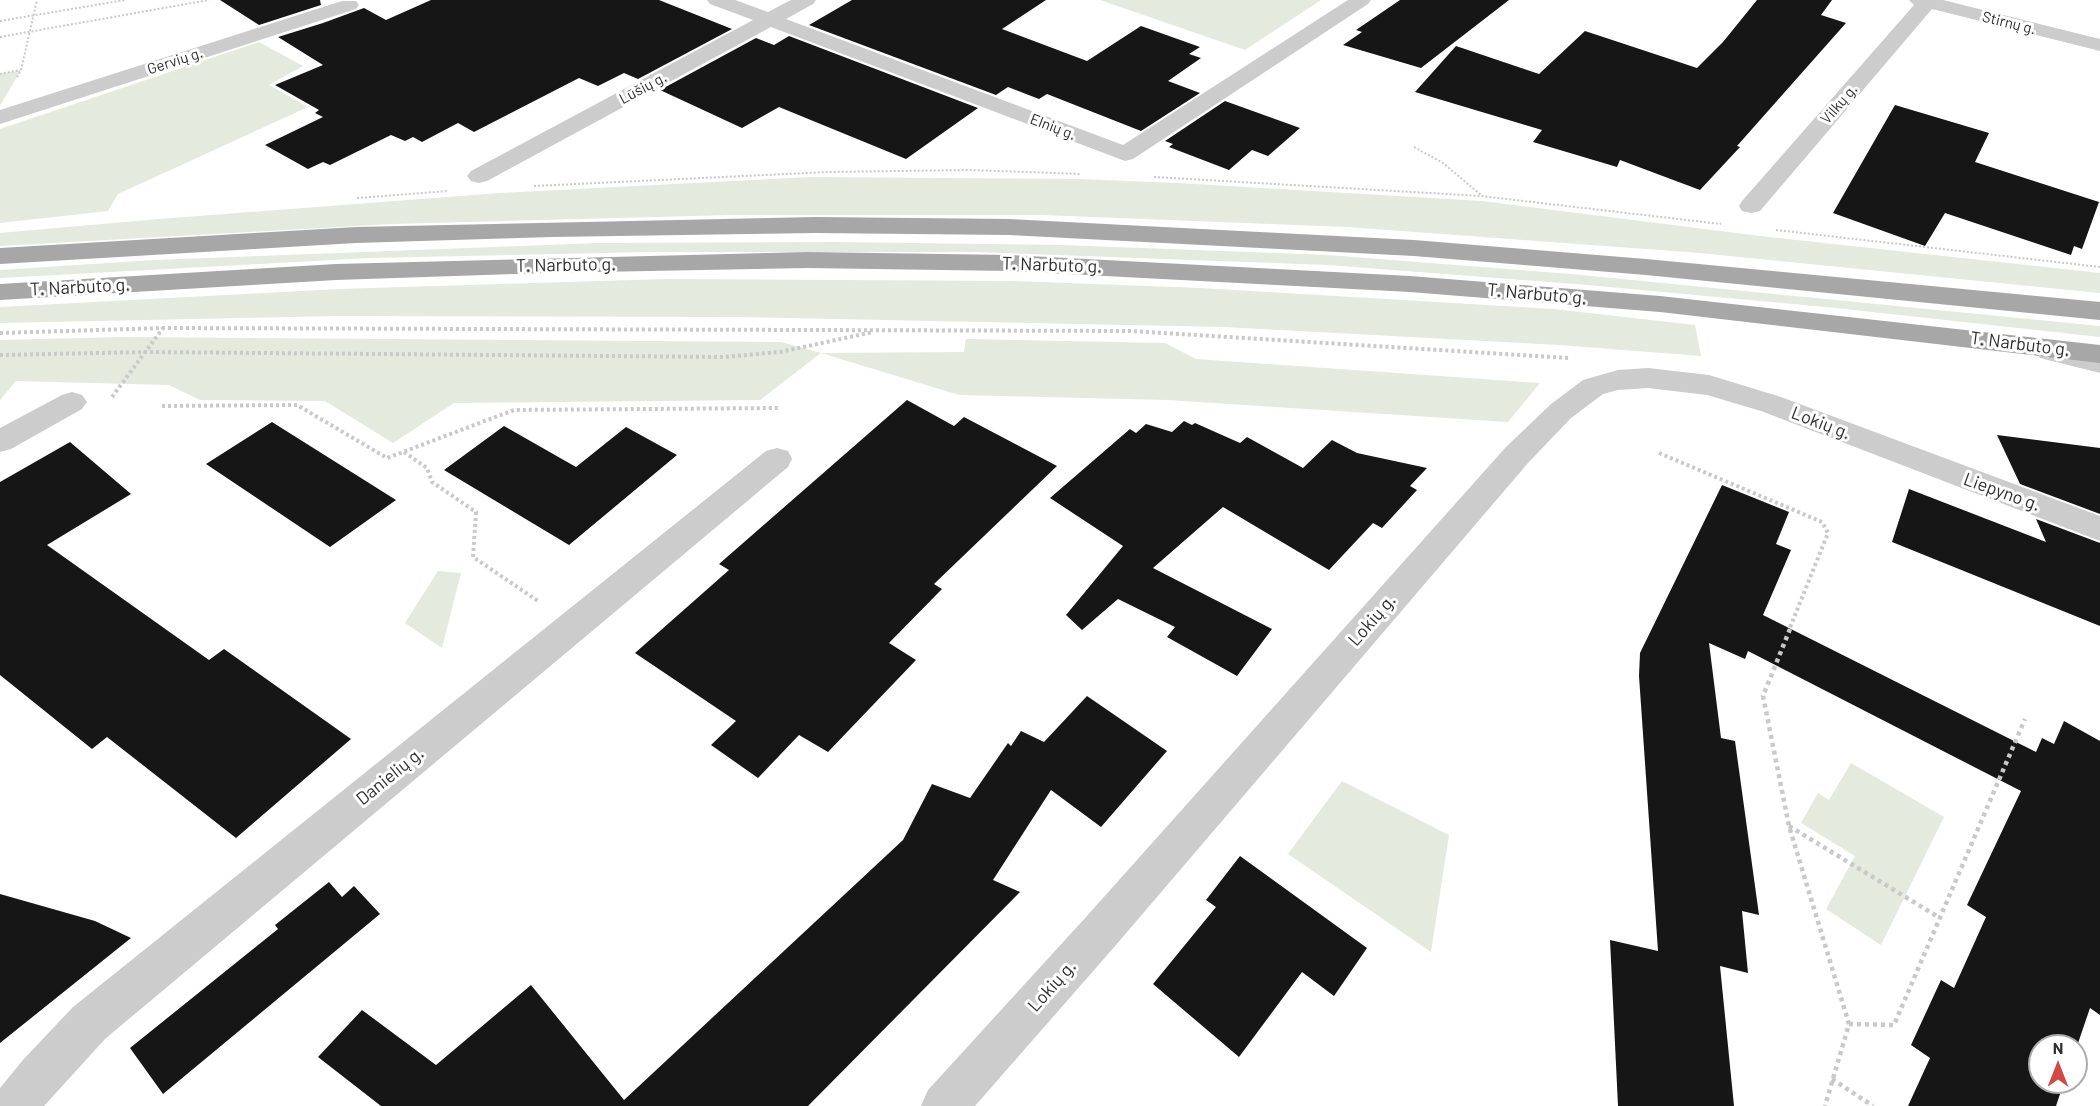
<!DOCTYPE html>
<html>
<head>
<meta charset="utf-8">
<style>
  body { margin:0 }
  #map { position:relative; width:2100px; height:1106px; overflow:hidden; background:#fff; font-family:Barlow,sans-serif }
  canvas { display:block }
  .north { position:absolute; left:2028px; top:1034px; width:60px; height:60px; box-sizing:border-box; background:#fff; border:2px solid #acacac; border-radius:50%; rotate:0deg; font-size:16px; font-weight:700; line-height:24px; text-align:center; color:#2f2f2f }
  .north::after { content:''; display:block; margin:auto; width:21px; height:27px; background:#d24844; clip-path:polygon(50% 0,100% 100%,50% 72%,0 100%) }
</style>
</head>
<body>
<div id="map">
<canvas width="2100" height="1106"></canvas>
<div class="north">N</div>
</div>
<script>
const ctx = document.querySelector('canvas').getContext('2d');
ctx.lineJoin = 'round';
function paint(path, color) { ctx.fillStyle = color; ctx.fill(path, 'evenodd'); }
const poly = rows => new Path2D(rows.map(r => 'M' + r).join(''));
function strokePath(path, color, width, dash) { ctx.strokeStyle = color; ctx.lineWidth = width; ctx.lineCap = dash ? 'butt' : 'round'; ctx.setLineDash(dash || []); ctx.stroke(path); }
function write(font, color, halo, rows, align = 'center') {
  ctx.font = font + ' Barlow,sans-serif'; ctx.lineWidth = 6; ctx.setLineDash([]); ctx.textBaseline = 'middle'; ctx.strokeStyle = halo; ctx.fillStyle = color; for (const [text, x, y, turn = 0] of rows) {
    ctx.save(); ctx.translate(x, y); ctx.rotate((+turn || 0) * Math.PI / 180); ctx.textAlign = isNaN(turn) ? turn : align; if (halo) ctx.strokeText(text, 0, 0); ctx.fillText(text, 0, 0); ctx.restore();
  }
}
paint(poly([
  [1100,0,1321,0,1245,50],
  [259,42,303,66,269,85,308,107,118,194,108,211,0,223,0,129],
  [21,70,1,104,0,105,0,74],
  [810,177,1079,179,1178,183,1482,201,1760,236,2100,273,2100,293,1700,253,1347,227,1042,215,730,215,392,224,0,246,0,233,159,219,500,193],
  [835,242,1062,245,1328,255,1571,274,2100,326,2100,337,1836,308,1588,285,1328,265,975,252,650,252,370,258,0,278,0,270,154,260,599,243],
  [666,279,1013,281,1201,288,1554,309,1695,325,1701,356,1559,345,1225,327,738,317,338,316,0,323,0,307,339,289],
  [121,337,781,342,821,353,964,352,966,339,1165,343,1196,359,1540,383,1508,422,1168,400,959,395,821,353,760,400,454,403,393,443,325,401,200,400,169,385,16,381,0,400,0,340],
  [438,571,461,573,442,648,405,623],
  [1851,763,1944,817,1881,945,1826,909,1855,856,1801,823,1818,793,1829,800],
  [1342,781,1449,835,1431,952,1288,854]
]), '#e4eade');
paint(poly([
  [220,0,320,0,321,5,259,25],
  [431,0,659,0,732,29,638,79,624,73,598,86,579,78,474,132,458,123,422,142,413,137,405,141,391,135,330,165,323,162,308,169,265,145,323,117,315,113,319,110,275,85,323,65,278,37,323,23,364,8,386,20],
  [852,0,1046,0,1002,29,1087,61,1141,26,1200,47,1189,54,1201,58,1168,81,1200,93,1141,131,1047,94,1039,99,1008,87,996,95,809,25],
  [1400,0,1509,0,1421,68,1343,45,1362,32,1356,30],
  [1757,0,1832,0,1821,15,1846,23,1737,146,1740,147,1700,190,1620,160,1617,167,1533,142,1542,130,1415,92,1456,46,1539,74,1585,31,1697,68,1723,42],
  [789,36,978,108,906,159,779,107,742,128,660,90,756,38,774,45],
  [1225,101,1300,128,1268,156,1252,150,1229,170,1169,147,1173,144,1165,141],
  [1895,105,1989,133,1975,162,2099,202,2082,249,2074,246,2071,255,1945,213,1925,246,1833,213],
  [907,400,954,426,964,417,1057,466,934,584,942,589,889,643,916,660,828,752,799,735,758,778,711,745,736,721,635,653,729,570,719,564],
  [1184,421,1192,425,1195,423,1240,443,1247,437,1303,468,1332,440,1357,453,1427,468,1410,486,1417,490,1382,528,1373,523,1329,570,1223,507,1153,568,1272,629,1237,676,1167,637,1175,627,1118,599,1082,630,1066,615,1123,546,1050,498,1130,429,1136,433,1146,424,1172,432],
  [272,422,396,500,330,547,206,464],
  [504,426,576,467,626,427,677,455,569,545,444,470],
  [1997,435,2100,448,2100,514,2020,484],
  [70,442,131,494,47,545,209,660,224,649,351,739,236,838,107,737,92,749,0,675,0,482],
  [1722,485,1789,512,1776,544,1791,550,1763,615,2036,752,2042,738,2054,744,2064,721,2100,741,2100,1015,2090,1008,2076,1049,2076,1046,2040,1046,2040,1082,2064,1082,2056,1106,1908,1106,1930,1058,1911,1045,1941,980,1954,988,1986,917,1967,905,2021,791,1748,651,1745,659,1709,643,1721,738,1735,741,1759,915,1742,911,1748,973,1720,966,1734,1106,1618,1106,1610,940,1658,951,1639,676,1640,653],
  [1909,489,2046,542,2036,519,2100,543,2100,626,1892,542],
  [1087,696,1167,751,1101,827,1051,790,993,880,1020,892,808,1106,381,1106,318,1057,362,1010,436,1065,531,985,624,1100,903,840,932,784,970,798,1008,743,1011,746,1021,731,1044,742],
  [1240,856,1367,948,1334,996,1302,972,1239,1057,1153,984,1216,907,1206,900],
  [329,882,342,897,354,886,380,914,163,1094,130,1048,278,929,275,925],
  [0,894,95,921,131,938,0,1043]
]), '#161616');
strokePath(poly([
  [0,21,125,0],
  [0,37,209,0],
  [0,74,20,70],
  [17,77,21,70,37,0],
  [1414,147,1443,163,1481,195],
  [1154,177,1481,196,1721,224],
  [534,186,828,172,970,170,1081,174],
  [357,198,448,191],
  [1776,230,2100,267]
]), '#c9c9c9', 2, [2, 2]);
strokePath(poly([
  [0,333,163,328,1131,331,1569,358],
  [0,355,146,352,724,357,780,352,873,332],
  [112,397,163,328],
  [162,406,297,405,387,458,514,410,779,408],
  [404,452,427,468,432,482,476,512,473,557,538,601],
  [1659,453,1822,522,1828,533,1789,630]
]), '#c9c9c9', 4, [3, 3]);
strokePath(poly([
  [1790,629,1763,696,1789,826,1849,1024,1825,1106],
  [1789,826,1940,918],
  [1849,1024,1894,1025,2025,719],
  [1832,1079,1873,1106]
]), '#c9c9c9', 4.5, [4, 4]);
paint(poly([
  [707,0,735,0,768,12,791,0,816,0,813,4,786,19,1123,145,1348,0,1371,0,1368,4,1133,159,1125,161,771,27,487,181,479,183,471,181,467,176,471,171,753,20,710,4,707,0],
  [1909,0,1943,0,2100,39,2100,51,1932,9,1760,211,1751,213,1742,211,1739,206,1742,201,1914,5,1909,0],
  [342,1,356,1,359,5,356,9,0,124,0,110,342,1],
  [2050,342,2100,355,2100,373,2040,358,2036,351,2040,344,2050,342],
  [1648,368,1709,375,1781,397,2100,516,2100,541,1761,411,1707,395,1648,388,1618,390,1603,394,1571,418,1528,463,1116,945,975,1106,921,1106,928,1090,1086,917,1506,447,1551,404,1583,380,1618,370,1648,368],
  [72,392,82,395,87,402,82,409,11,449,0,452,0,428,62,395,72,392],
  [777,448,788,451,792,459,788,467,105,1039,44,1106,0,1106,0,1088,23,1060,73,1007,766,451,777,448]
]), '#ccc');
paint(poly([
  [815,217,1009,219,1414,240,1646,259,2100,302,2100,320,1646,275,1414,256,1009,235,815,233,551,237,356,243,0,264,0,248,356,227,815,217],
  [807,252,1010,255,1410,276,1660,296,2100,345,2100,363,1660,312,1410,292,1010,271,807,268,544,273,336,280,0,300,0,284,336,264,807,252]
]), '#a7a7a7');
write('15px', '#2f2f2f', '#fff', [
  ["Stirnų g.",2009,23,14],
  ["Gervių g.",175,61,-18],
  ["Lūšių g.",643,88,-28],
  ["Vilkų g.",1839,104,-49],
  ["Elnių g.",1053,127,21]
]);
write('18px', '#2f2f2f', '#fff', [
  ["T. Narbuto g.",566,265,-1],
  ["T. Narbuto g.",1052,265,2],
  ["T. Narbuto g.",80,287,-3],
  ["T. Narbuto g.",1537,294,5],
  ["T. Narbuto g.",2020,344,7],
  ["Lokių g.",1821,423,21],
  ["Liepyno g.",2002,492,20],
  ["Lokių g.",1372,620,-49],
  ["Danielių g.",390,776,-39],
  ["Lokių g.",1052,986,-48]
]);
</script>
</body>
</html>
